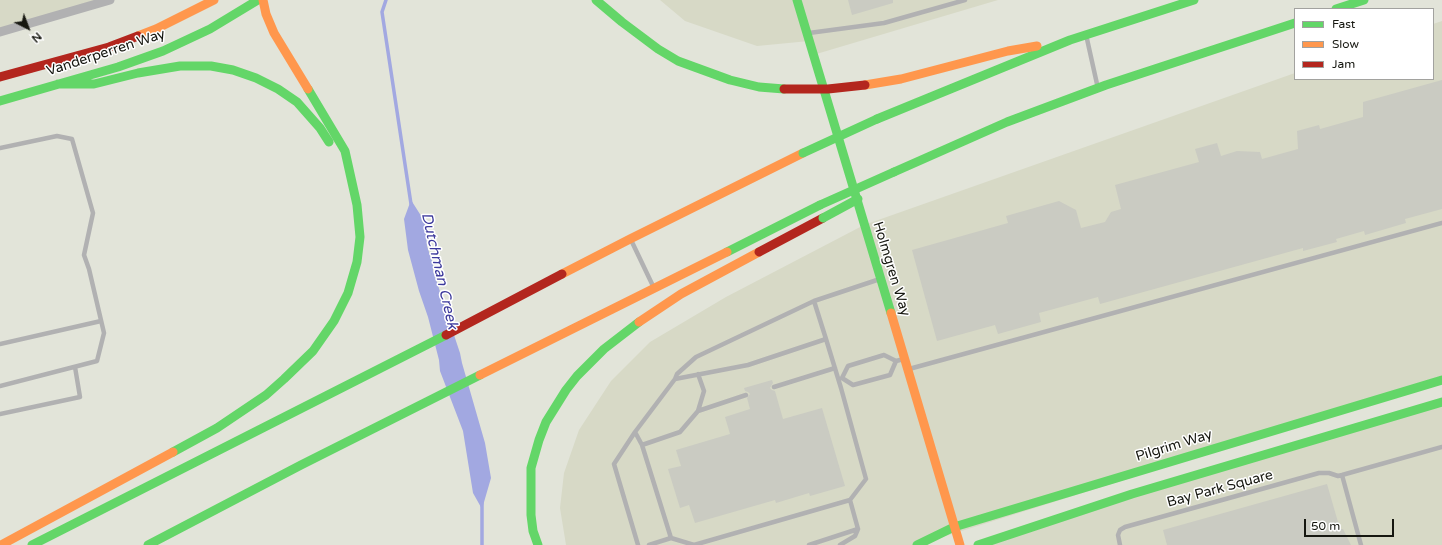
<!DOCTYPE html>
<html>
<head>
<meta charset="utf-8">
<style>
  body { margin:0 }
  #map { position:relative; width:1442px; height:545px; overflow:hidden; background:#e2e4d9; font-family:"Varela Round",sans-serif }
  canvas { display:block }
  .legend { position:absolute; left:1294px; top:8px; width:140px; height:72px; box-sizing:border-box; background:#fff; border:1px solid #a2a29f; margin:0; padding:5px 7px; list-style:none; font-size:12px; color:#161710 }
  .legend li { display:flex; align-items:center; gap:8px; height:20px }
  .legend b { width:20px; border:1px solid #a2a29f }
  .north { position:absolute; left:8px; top:8px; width:40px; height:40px; -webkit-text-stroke:3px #fff; paint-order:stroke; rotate:138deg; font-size:11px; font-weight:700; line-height:16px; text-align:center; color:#161710 }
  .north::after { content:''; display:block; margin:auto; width:14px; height:18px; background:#161710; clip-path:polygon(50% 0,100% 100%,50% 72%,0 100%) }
  .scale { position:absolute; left:1304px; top:519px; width:90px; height:18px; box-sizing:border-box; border:2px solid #161710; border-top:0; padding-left:5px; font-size:12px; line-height:14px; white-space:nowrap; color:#161710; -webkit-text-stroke:3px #fff; paint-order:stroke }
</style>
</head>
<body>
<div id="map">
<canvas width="1442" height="545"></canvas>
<ul class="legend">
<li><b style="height:5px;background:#63d668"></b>Fast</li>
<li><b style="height:5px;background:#ff974d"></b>Slow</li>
<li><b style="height:5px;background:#b3261e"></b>Jam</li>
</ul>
<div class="north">N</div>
<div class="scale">50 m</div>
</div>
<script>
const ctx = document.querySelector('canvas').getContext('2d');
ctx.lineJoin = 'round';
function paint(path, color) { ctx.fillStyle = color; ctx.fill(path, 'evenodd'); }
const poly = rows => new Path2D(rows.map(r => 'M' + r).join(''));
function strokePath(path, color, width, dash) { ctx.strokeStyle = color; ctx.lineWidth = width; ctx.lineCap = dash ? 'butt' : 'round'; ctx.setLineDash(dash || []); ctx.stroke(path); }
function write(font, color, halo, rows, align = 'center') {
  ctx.font = font + ' "Varela Round",sans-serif'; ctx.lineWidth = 3; ctx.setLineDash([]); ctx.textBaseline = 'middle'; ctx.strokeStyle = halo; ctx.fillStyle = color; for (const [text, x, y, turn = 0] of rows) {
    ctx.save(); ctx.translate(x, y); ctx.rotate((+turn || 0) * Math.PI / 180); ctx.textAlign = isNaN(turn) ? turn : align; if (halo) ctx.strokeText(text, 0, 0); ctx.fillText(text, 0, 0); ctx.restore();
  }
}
paint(poly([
  [0,0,110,0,0,32],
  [660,0,998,0,813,55,809,41,757,46,685,21],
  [1442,21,1442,380,917,545,566,545,560,508,564,473,579,430,611,381,650,342,726,297,864,225,1295,73,1295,79,1433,79,1433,24],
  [1442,402,1442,545,978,545]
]), '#d7d9c6');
paint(poly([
  [411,200,425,222,427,246,433,264,433,270,445,307,445,309,447,314,460,353,462,363,485,443,491,478,482,509,473,493,463,431,440,371,439,360,428,317,419,291,408,250,404,219]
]), '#a2a8e1');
strokePath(poly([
  [386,0,382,12,411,204],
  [482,503,482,545]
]), '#a2a8e1', 3.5);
paint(poly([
  [848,0,893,0,893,3,852,15],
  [1442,80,1442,209,1405,219,1406,223,1365,235,1364,231,1336,239,1337,242,1303,251,1303,248,1100,304,1098,297,1039,313,1041,322,998,334,995,325,937,341,912,250,1008,223,1006,216,1059,201,1076,210,1081,228,1105,222,1111,212,1121,209,1115,185,1199,162,1195,149,1217,143,1221,156,1237,151,1260,152,1262,159,1298,149,1297,131,1319,125,1320,129,1363,117,1363,102],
  [772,380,773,383,770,388,772,390,775,391,783,419,822,408,845,486,810,496,809,493,776,503,775,500,695,523,689,505,680,508,668,469,681,466,676,450,730,434,725,417,750,409,747,398,750,394,748,392,745,391,744,388],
  [1327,484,1340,529,1343,529,1351,545,1167,545,1163,530]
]), '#cacbc2');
strokePath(poly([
  [809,33,884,23,965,0],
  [1087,39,1097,84],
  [0,148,57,136,72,139,93,213,84,255,89,269,104,333,97,361,0,386],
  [632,242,653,286],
  [814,301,826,339],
  [826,339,841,388,866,479,850,500,694,545,671,538,642,445,635,432,675,379,748,365,826,339],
  [0,344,101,321],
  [896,361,890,375,853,385,842,378,848,366,884,355,896,361,904,359],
  [909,369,1442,223],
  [698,374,704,391,698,411],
  [675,379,677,374,696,357,814,301,880,279],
  [774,387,835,368],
  [0,414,80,397,75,367],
  [635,432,614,464,638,545],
  [642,445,680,432,698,411,746,395],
  [1342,475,1361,545],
  [649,545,671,538],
  [809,545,858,529],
  [840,545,855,536,858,529,850,500],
  [1120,545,1118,535,1120,530,1125,527,1319,473,1329,473,1338,476,1342,475,1442,447]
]), '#b1b1b2', 4.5);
strokePath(poly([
  [0,32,110,0]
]), '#b1b1b2', 9);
strokePath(poly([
  [596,0,622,22,658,49,678,61,730,80,759,87,784,89],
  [797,0,891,313],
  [1336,9,1364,0],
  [58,84,94,84,138,73,180,66,211,66,233,70,256,78,278,89,297,102,320,128,329,142],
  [0,101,118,67,163,51,210,29,258,0],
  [877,119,1070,40,1194,0],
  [894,172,1007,122,1106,85,1295,23],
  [727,252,820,205],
  [173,452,217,428,266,395,284,379,313,351,334,321,348,293,357,262,360,237,357,205,345,151,308,89],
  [32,545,446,335],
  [148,545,301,465,480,375],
  [538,545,533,531,531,515,531,468,539,440,546,422,566,390,577,376,604,349,639,322],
  [917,545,954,527,1442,380],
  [978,545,1132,494,1442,402]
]), '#63d668', 9);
strokePath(poly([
  [263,0,266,14,274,33,308,89],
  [138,36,156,29,214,0],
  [865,85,901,79,1008,51,1037,46],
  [562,274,630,239,803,153],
  [891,313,960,545],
  [639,322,681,294,759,252],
  [480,375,727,252],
  [1,545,173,452]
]), '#ff974d', 9);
strokePath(poly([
  [0,77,109,47,138,36],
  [759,252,823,218],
  [446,335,562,274]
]), '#b3261e', 9);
strokePath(poly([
  [803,153,877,119],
  [820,205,894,172],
  [823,218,858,199]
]), '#63d668', 9);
strokePath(poly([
  [784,89,828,89,865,85]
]), '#b3261e', 9);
write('14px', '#161710', '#fff', [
  ["Vanderperren Way",106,53,-18],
  ["Holmgren Way",891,269,73],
  ["Pilgrim Way",1174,446,-17],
  ["Bay Park Square",1220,489,-15]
]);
write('italic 15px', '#3c399c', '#fff', [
  ["Dutchman Creek",439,271,77]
]);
</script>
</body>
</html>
